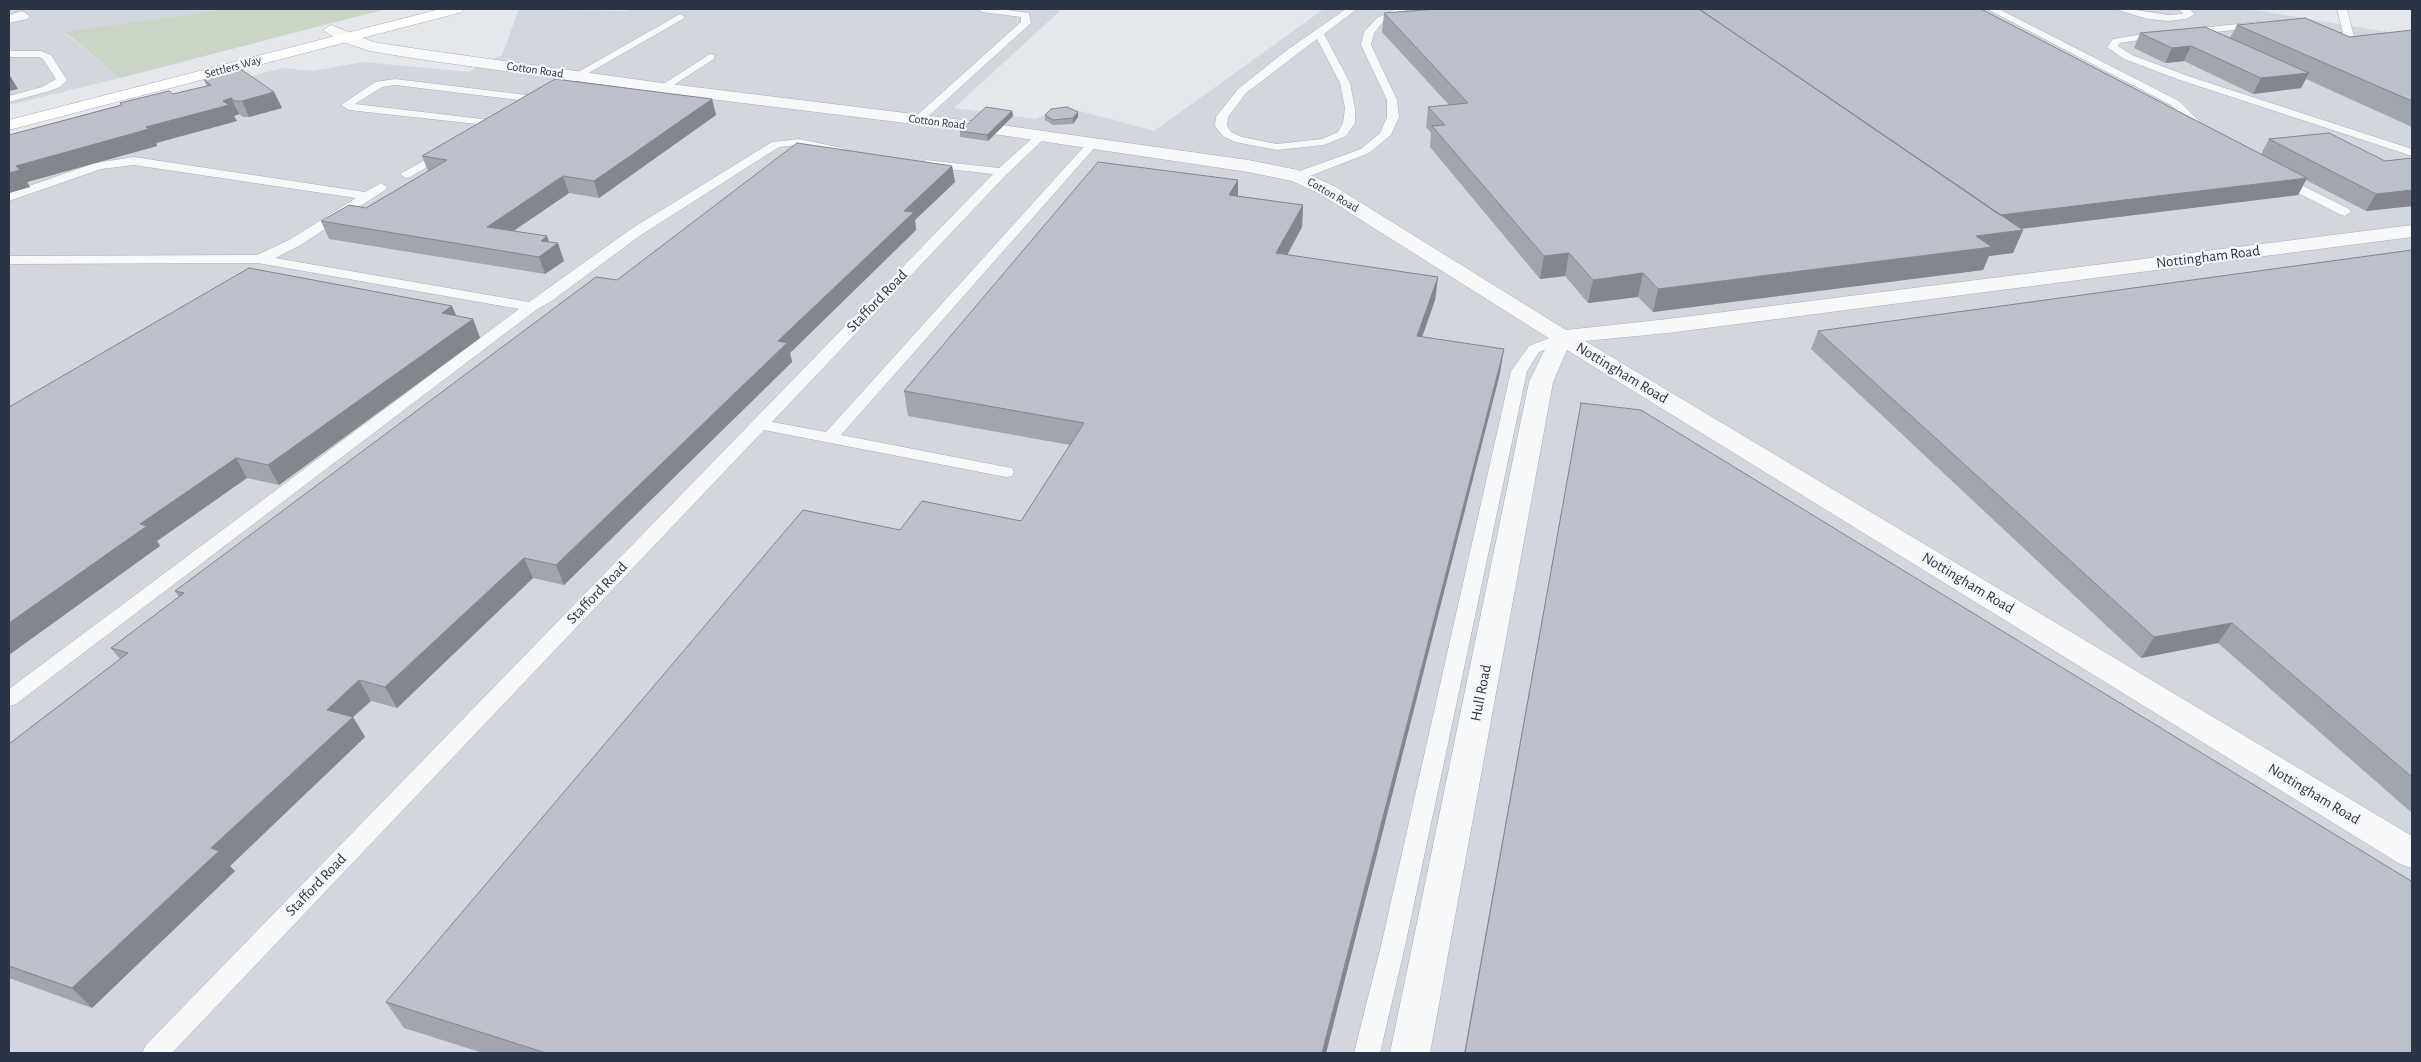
<!DOCTYPE html>
<html>
<head>
<meta charset="utf-8">
<style>
  body { margin:0 }
  #map { position:relative; width:2421px; height:1062px; overflow:hidden; background:#e4e7ec; font-family:"Alegreya Sans",sans-serif }
  canvas { display:block }
  .frame { position:absolute; inset:0; border:10px solid #2b3445; pointer-events:none }
</style>
</head>
<body>
<div id="map">
<canvas width="2421" height="1062"></canvas>
<div class="frame"></div>
</div>
<script>
const ctx = document.querySelector('canvas').getContext('2d');
ctx.lineJoin = 'round';
function paint(path, color) { ctx.fillStyle = color; ctx.fill(path, 'evenodd'); }
const poly = rows => new Path2D(rows.map(r => 'M' + r).join(''));
function strokePath(path, color, width, dash) { ctx.strokeStyle = color; ctx.lineWidth = width; ctx.lineCap = dash ? 'butt' : 'round'; ctx.setLineDash(dash || []); ctx.stroke(path); }
function write(font, color, halo, rows, align = 'center') {
  ctx.font = font + ' "Alegreya Sans",sans-serif'; ctx.lineWidth = 4.5; ctx.setLineDash([]); ctx.textBaseline = 'middle'; ctx.strokeStyle = halo; ctx.fillStyle = color; for (const [text, x, y, turn = 0] of rows) {
    ctx.save(); ctx.translate(x, y); ctx.rotate((+turn || 0) * Math.PI / 180); ctx.textAlign = isNaN(turn) ? turn : align; if (halo) ctx.strokeText(text, 0, 0); ctx.fillText(text, 0, 0); ctx.restore();
  }
}
paint(poly([
  [9,9,219,9,209,12,65,33,120,78,9,105],
  [519,9,626,11,630,9,1055,9,1060,11,954,108,1036,119,1052,111,1076,110,1154,131,1324,9,2248,9,2412,36,2412,1053,9,1053,9,139,283,68,313,71,363,62,469,72,502,55]
]), '#d2d6de');
paint(poly([
  [219,9,386,9,120,78,65,32,208,12]
]), '#c9d6c5');
const service = poly([
  [977,9,1001,9,1029,13,1031,23,922,122,914,122,914,118,1021,22,1021,17,982,12,977,9],
  [1346,9,1357,9,1324,34,1350,83,1355,108,1355,123,1346,136,1324,145,1277,150,1235,142,1223,136,1215,126,1216,117,1238,89,1287,50,1346,9],
  [1317,39,1340,83,1345,108,1343,123,1338,132,1322,139,1277,144,1242,137,1231,132,1227,126,1228,117,1246,93,1317,39],
  [1396,9,1408,9,1383,22,1374,33,1371,45,1397,100,1399,117,1391,135,1369,153,1302,179,1294,179,1292,176,1294,173,1361,149,1380,133,1387,117,1387,100,1361,45,1364,32,1377,18,1396,9],
  [1987,9,1999,9,2179,101,2214,136,2212,138,2204,138,2171,105,1987,9],
  [2114,9,2130,9,2168,15,2181,14,2183,13,2178,9,2189,9,2195,14,2186,19,2168,21,2148,19,2114,9],
  [2337,9,2347,9,2354,37,2352,39,2327,37,2322,34,2327,31,2343,33,2337,9],
  [680,14,685,17,683,19,552,94,544,94,543,92,680,14],
  [2259,22,2262,23,2262,27,2188,35,2183,32,2188,29,2259,22],
  [2162,31,2165,32,2165,36,2120,43,2118,46,2132,55,2188,76,2412,149,2412,156,2180,80,2124,59,2107,47,2113,39,2162,31],
  [9,51,41,51,51,55,67,80,60,87,50,91,9,102,9,96,42,87,56,79,43,59,39,57,9,57,9,51],
  [710,54,714,55,714,59,666,90,662,91,657,88,710,54],
  [395,79,535,96,540,99,535,102,395,85,382,87,355,104,499,121,501,123,495,126,349,110,341,105,375,82,395,79],
  [1041,133,1047,136,1045,138,1006,175,772,422,826,432,1089,141,1093,140,1097,141,1097,145,841,435,1006,467,1012,468,1014,472,1012,476,1006,477,764,430,172,1053,142,1053,146,1045,993,174,930,167,924,163,926,160,999,168,1037,134,1041,133],
  [799,139,842,148,844,150,838,153,799,145,779,147,641,235,553,300,536,310,16,704,9,706,9,689,519,309,258,263,9,264,9,256,257,255,289,240,356,198,134,165,101,169,9,201,9,193,95,163,134,157,365,192,381,183,387,187,385,190,299,246,275,258,529,302,631,229,772,142,799,139],
  [445,149,451,152,449,154,410,177,406,178,400,174,445,149],
  [2279,174,2349,209,2351,212,2345,216,2341,215,2275,181,2273,178,2279,174],
  [1562,333,1567,334,1569,337,1567,340,1539,352,1527,371,1405,946,1380,1053,1354,1053,1381,946,1511,371,1529,346,1562,333]
]);
const minor = poly([
  [22,11,30,16,27,19,9,23,9,15,22,11],
  [331,25,373,42,418,49,662,83,987,123,1248,160,1298,170,1334,186,1566,330,1668,319,2412,225,2412,237,1668,333,1585,341,2412,836,2412,868,2400,864,1567,350,1553,382,1430,1053,1390,1053,1529,382,1550,339,1320,194,1292,181,1248,172,987,133,662,93,418,59,370,51,340,41,323,30,331,25]
]);
const primary = poly([
  [440,9,464,9,462,12,9,130,9,120,440,9]
]);
strokePath(service, '#a9aeb7', 1);
strokePath(minor, '#a9aeb7', 1);
strokePath(primary, '#a3abb8', 1);
paint(service, '#f7f8fa');
paint(minor, '#f7f8fa');
paint(primary, '#fff');
paint(poly([
  [1384,13,2261,154,2269,139,2385,161,2412,158,2412,206,2366,211,2306,180,2298,195,2021,229,2023,230,2013,253,1989,256,1983,270,1653,312,1638,297,1588,303,1565,276,1540,279,1430,147,1431,133,1426,127,1428,107,1449,105,1382,32],
  [2237,25,2350,37,2412,30,2412,127,2306,79,2301,88,2253,94,2184,61,2165,63,2134,48,2140,33,2230,38],
  [204,80,274,92,282,108,249,117,243,117,239,114,234,116,237,121,156,143,157,146,27,182,30,187,9,193,9,135,121,105,120,103,173,94,207,86],
  [712,99,716,115,599,198,569,193,514,231,547,236,549,242,564,261,545,274,329,239,321,221,366,208,428,171,422,156],
  [1012,111,1013,116,988,141,960,137,960,131],
  [1045,115,1078,117,1073,124,1053,125,1045,120],
  [952,166,955,182,915,220,916,230,790,353,792,362,564,585,533,578,397,708,371,701,353,717,365,737,230,866,235,871,92,1008,9,978,9,744,120,659,111,648,179,597,175,591,617,280],
  [1238,180,1238,196,1303,205,1302,227,1287,255,1438,277,1435,300,1422,337,1500,373,1326,1053,483,1053,404,1028,386,1002,1021,521,1070,445,908,416,904,391],
  [2412,250,2412,813,2218,643,2141,658,1811,349,1818,331],
  [452,306,456,316,473,319,480,338,279,485,247,478,157,541,160,546,9,407],
  [1581,403,2412,1053,1464,1053]
]), '#a1a5ae');
paint(poly([
  [2191,46,2184,61,2165,63,2172,48],
  [2309,73,2301,88,2253,94,2261,78],
  [9,74,18,89,9,91],
  [274,92,282,108,249,117,242,101],
  [231,98,239,114,234,116,237,121,156,143,157,146,27,182,30,187,9,193,9,173,16,166,146,127],
  [712,99,716,115,599,198,594,181],
  [1012,111,1013,116,988,141,987,135],
  [1078,112,1078,117,1073,124,1073,118],
  [952,166,955,182,915,220,916,230,790,353,792,362,564,585,556,565,778,341,904,211],
  [563,176,569,193,494,244,487,227],
  [2307,178,2298,195,1986,233,1993,216],
  [1238,180,1238,202,1229,195],
  [2412,190,2412,206,2366,211,2376,194],
  [1303,205,1302,227,1276,276,1276,253],
  [2023,230,2013,253,1989,256,1983,270,1653,312,1658,289,1976,236],
  [547,236,551,248,558,243,564,261,545,274,539,257,541,241],
  [1569,253,1565,276,1540,279,1544,256],
  [1643,273,1638,297,1588,303,1593,280],
  [1438,277,1435,300,1414,360,1417,336],
  [452,306,460,324,442,313],
  [473,319,480,338,279,485,268,465],
  [1504,349,1500,373,1326,1053,1322,1053],
  [236,458,247,478,157,541,160,546,9,655,9,623,140,524],
  [524,558,533,578,397,708,385,687],
  [2232,623,2218,643,2141,658,2154,637],
  [359,680,371,701,353,717,365,737,230,866,235,871,92,1008,72,988,211,848,327,710]
]), '#83868d');
const building = poly([
  [1437,9,1699,9,2023,230,1976,236,1992,247,1658,289,1643,273,1593,280,1569,253,1544,256,1432,126,1445,125,1428,107,1468,103,1384,13,1437,9],
  [1699,9,1981,9,2307,178,2000,215,1699,9],
  [2305,18,2350,37,2412,30,2412,101,2237,25,2305,18],
  [2205,27,2309,73,2261,78,2191,46,2172,48,2140,33,2205,27],
  [242,70,274,92,242,101,235,101,231,98,223,101,229,105,146,127,149,129,16,166,20,170,9,173,9,135,122,105,120,103,169,91,173,94,211,85,204,80,242,70],
  [555,79,712,99,594,181,563,176,487,227,547,236,541,241,558,243,539,257,321,221,349,205,366,208,447,160,422,156,555,79],
  [986,107,1012,111,987,135,960,131,986,107],
  [1067,107,1078,112,1073,118,1053,120,1045,115,1051,109,1067,107],
  [2329,133,2385,161,2412,158,2412,190,2376,194,2269,139,2329,133],
  [797,143,952,166,904,211,914,212,778,341,787,343,556,565,524,558,385,687,359,680,327,710,353,717,211,848,219,851,72,988,9,966,9,744,128,653,111,648,184,593,175,591,596,277,617,280,797,143],
  [1098,162,1238,180,1229,195,1303,205,1276,253,1438,277,1417,336,1504,349,1322,1053,546,1053,386,1002,803,510,900,530,922,501,1021,521,1084,423,904,391,1098,162],
  [2412,250,2412,777,2232,623,2154,637,1818,331,2412,250],
  [249,268,452,306,442,313,473,319,268,465,236,458,140,524,147,526,9,623,9,407,249,268],
  [1581,403,1641,410,2411,881,2412,884,2412,1053,1465,1053,1581,403]
]);
paint(building, '#bbc0ca');
strokePath(building, '#83868d', 1);
write('12px', '#2b3445', '#f4f6f9', [
  ["Settlers Way",233,67,-15],
  ["Cotton Road",535,70,8],
  ["Cotton Road",937,122,7],
  ["Cotton Road",1333,195,30]
]);
write('15px', '#2b3445', '#f4f6f9', [
  ["Nottingham Road",2208,257,-7],
  ["Stafford Road",877,301,-46],
  ["Nottingham Road",1622,373,31],
  ["Nottingham Road",1968,583,31],
  ["Stafford Road",597,593,-46],
  ["Hull Road",1481,693,-79],
  ["Nottingham Road",2314,794,31],
  ["Stafford Road",316,885,-46]
]);
</script>
</body>
</html>
